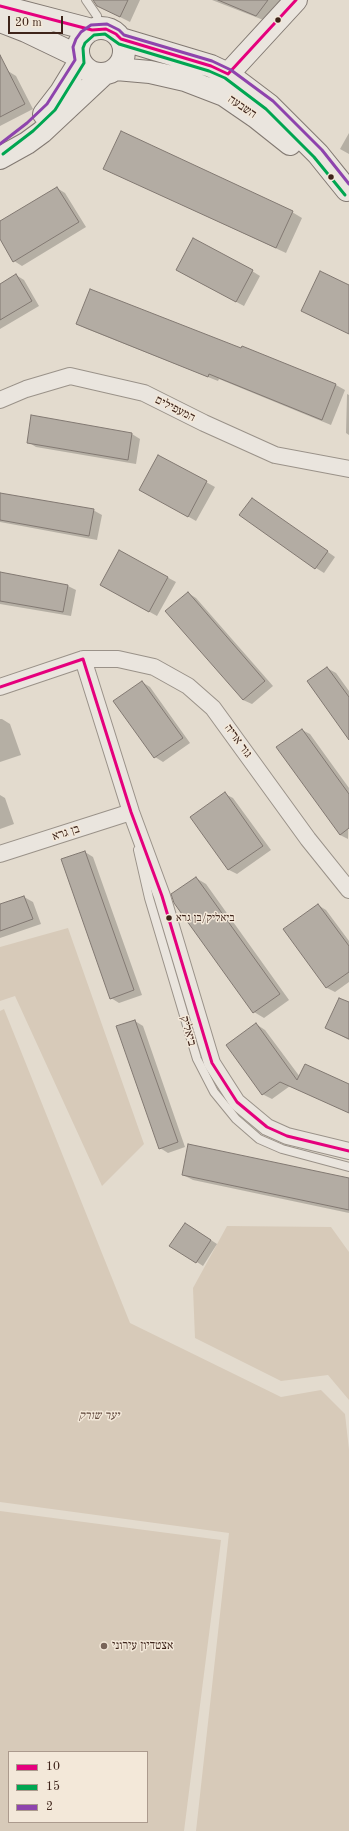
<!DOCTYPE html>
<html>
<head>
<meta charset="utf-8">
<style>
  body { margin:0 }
  #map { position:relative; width:349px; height:1831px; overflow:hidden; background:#e3dbce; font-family:"Old Standard TT",serif }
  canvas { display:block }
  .legend { position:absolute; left:8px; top:1751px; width:140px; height:72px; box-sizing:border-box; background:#f3e8d9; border:1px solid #ab9a8d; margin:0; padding:5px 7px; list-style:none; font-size:12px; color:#3e241a }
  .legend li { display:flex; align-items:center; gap:8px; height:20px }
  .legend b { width:20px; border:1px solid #ab9a8d }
  .scale { position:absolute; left:8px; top:16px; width:55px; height:18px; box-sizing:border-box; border:2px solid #3e241a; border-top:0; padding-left:5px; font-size:12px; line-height:14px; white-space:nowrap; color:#3e241a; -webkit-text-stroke:3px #f3e8d9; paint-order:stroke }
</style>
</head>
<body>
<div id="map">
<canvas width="349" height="1831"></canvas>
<ul class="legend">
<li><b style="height:5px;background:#e5007d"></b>10</li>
<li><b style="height:5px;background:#00a651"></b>15</li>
<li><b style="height:5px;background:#8e44ad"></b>2</li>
</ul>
<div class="scale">20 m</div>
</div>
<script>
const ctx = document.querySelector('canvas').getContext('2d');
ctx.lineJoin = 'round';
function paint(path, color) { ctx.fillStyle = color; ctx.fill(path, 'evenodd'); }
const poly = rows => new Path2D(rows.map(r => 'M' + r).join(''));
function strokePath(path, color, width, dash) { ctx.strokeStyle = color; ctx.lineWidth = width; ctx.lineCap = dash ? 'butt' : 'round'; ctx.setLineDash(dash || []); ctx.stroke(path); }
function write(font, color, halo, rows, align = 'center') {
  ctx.font = font + ' "Old Standard TT","Frank Ruhl Libre",serif'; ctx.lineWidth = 3; ctx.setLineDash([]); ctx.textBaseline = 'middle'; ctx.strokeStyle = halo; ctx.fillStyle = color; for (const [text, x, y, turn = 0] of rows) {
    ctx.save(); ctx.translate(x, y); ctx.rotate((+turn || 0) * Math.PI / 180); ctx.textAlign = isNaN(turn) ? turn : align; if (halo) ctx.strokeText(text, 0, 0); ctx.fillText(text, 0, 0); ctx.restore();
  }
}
paint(poly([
  [68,928,144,1144,102,1186,15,996,0,1001,0,947],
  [4,1009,130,1323,281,1397,321,1390,345,1414,349,1450,349,1831,196,1831,229,1533,0,1502,0,1011],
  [227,1226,331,1227,349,1252,349,1400,328,1375,281,1381,195,1338,193,1288],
  [0,1511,221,1540,184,1831,0,1831],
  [9,1752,147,1752,147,1822,9,1822]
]), '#d7cab9');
paint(poly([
  [100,0,140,0,130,22,108,11],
  [212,0,282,0,266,21],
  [8,71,16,76,33,109,0,126,0,75],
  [349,133,349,154,340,149],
  [115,174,292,212,302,218,286,253],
  [57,188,65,193,86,227,22,266,14,261,0,238,0,222],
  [252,271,260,276,244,306,185,275],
  [16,275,24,280,39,306,0,329,0,285],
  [77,324,241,349,242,347,336,385,345,390,331,425,219,379,218,381,87,329],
  [347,394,349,395,349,435,346,433],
  [32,417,132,434,140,439,136,464,36,447,28,442],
  [159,456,215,487,196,521,140,489],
  [0,494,93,510,102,515,97,540,0,522],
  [260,504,335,557,324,573,316,568],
  [119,551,176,582,157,616,101,585],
  [0,573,68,586,76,590,71,616,0,604],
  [188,593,196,598,273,686,252,704,243,700,167,611],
  [327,668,336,673,349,691,349,738],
  [142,682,150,687,190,743,163,762,155,757],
  [0,719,2,719,10,724,21,755,0,762],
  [302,730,310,734,349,788,348,839,340,835],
  [225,794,233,798,271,850,237,874,229,870,191,817],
  [0,795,5,798,14,824,0,829],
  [85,852,93,857,142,995,119,1003,111,998],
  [196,878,206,884,289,1000,264,1018,254,1012],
  [24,897,33,902,41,924,0,938,0,906],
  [318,905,326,910,349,941,349,982,335,992,327,988],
  [349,1004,349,1040,326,1028],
  [135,1021,143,1026,185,1147,168,1153,160,1148],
  [256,1024,265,1030,300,1077,349,1085,349,1113,290,1086,272,1099,262,1094],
  [183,1175,349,1179,349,1213,193,1180],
  [191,1227,217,1244,203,1266,171,1245]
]), '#0003');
const building = poly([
  [93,0,128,0,120,17,97,6,93,0],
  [218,0,268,0,256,16,218,0],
  [0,55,25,104,0,117,0,55],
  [121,131,293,211,276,248,103,169,121,131],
  [57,187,79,222,13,262,0,239,0,221,57,187],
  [193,238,253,270,236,302,176,270,193,238],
  [320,271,349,285,349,334,301,311,320,271],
  [16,274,32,301,0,320,0,284,16,274],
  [90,289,241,348,242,346,336,384,322,420,209,374,208,377,76,324,90,289],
  [31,415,132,433,128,460,27,443,31,415],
  [158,455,207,481,188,517,139,490,158,455],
  [0,493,94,509,89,536,0,520,0,493],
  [252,498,328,551,315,569,239,515,252,498],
  [119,550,168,577,149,612,100,585,119,550],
  [0,572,68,585,63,612,0,601,0,572],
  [188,592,265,681,243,700,165,611,188,592],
  [327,667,349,697,349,740,307,681,327,667],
  [142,681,183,738,154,758,113,701,142,681],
  [302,729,349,794,349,828,340,835,276,747,302,729],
  [225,792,263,846,228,870,190,817,225,792],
  [85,851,134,990,110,999,61,859,85,851],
  [196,877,280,994,253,1013,174,903,171,894,196,877],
  [24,896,33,919,0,931,0,904,24,896],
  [318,904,349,946,349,972,326,988,283,929,318,904],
  [339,998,349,1002,349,1039,325,1028,339,998],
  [135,1020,178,1142,159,1149,116,1026,135,1020],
  [256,1023,297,1080,305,1064,349,1084,349,1113,280,1082,262,1095,226,1045,256,1023],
  [188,1144,349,1178,349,1210,182,1175,188,1144],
  [185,1223,211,1240,196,1263,169,1246,185,1223]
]);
paint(building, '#b3aca3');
strokePath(building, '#827972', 1);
const lane = poly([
  [86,0,97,16,99,28],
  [138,850,149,898,197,1059,214,1092,236,1119,259,1139,282,1149,349,1167]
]);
const street = poly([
  [0,400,26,389,70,376,144,393,204,423,275,455,349,469],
  [83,659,131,812,162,896,212,1063,237,1102,267,1127,287,1136,349,1151],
  [0,687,83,659,118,659,154,667,188,686,213,708,308,839,349,890],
  [0,854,131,812]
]);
const secondary = poly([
  [0,6,92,30],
  [0,21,26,31,78,56],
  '78 51a23 23 0 1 1 46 0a23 23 0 1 1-46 0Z',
  [121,39,211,66,228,74,269,105,318,154,347,190],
  [116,69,150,72,185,80,224,95,256,117,290,144],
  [228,74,296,0],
  [44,114,61,92,80,61],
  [0,158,27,143,42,132,104,74]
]);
strokePath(lane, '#9a9289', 10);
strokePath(street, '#9a9289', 18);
strokePath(secondary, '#827972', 24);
strokePath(lane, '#eae5de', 8);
strokePath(street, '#eae5de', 16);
strokePath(secondary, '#eae5de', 22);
strokePath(poly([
  [0,6,92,30,106,29,116,34,121,39,211,66,228,74,296,0],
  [0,687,83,659,131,812,162,896,212,1063,237,1102,267,1127,287,1136,349,1151]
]), '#e5007d', 3);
strokePath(poly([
  [3,154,33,131,55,110,84,63,83,48,85,43,94,35,105,34,119,44,209,71,225,78,266,109,314,157,345,195]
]), '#00a651', 3);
strokePath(poly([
  [0,144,27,123,47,104,75,60,73,47,76,39,81,32,91,25,107,24,119,30,124,35,212,61,231,70,273,101,322,150,349,184]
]), '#8e44ad', 3);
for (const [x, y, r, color] of [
  [278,20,3.5,"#3e241a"],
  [331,177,3.5,"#3e241a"],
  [169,918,3.5,"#3e241a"],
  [104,1646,4,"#786459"]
]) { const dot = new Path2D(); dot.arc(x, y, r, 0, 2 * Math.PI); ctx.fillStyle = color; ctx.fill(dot); strokePath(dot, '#f3e8d9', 1.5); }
write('11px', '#3e241a', '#f3e8d9', [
  ["ביאליק/בן גרא",176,918]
], 'left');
write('12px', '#3e241a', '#f3e8d9', [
  ["השבעה",242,107,34],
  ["המעפילים",175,409,27],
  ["גור אריה",238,741,54],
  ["בן גרא",66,833,-18],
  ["ביאליק",188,1031,74]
]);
write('italic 12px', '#624a3e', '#f3e8d9', [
  ["יער שורק",99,1416]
]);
write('12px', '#3e241a', '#f3e8d9', [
  ["אצטדיון עירוני",112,1646]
], 'left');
</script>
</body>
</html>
